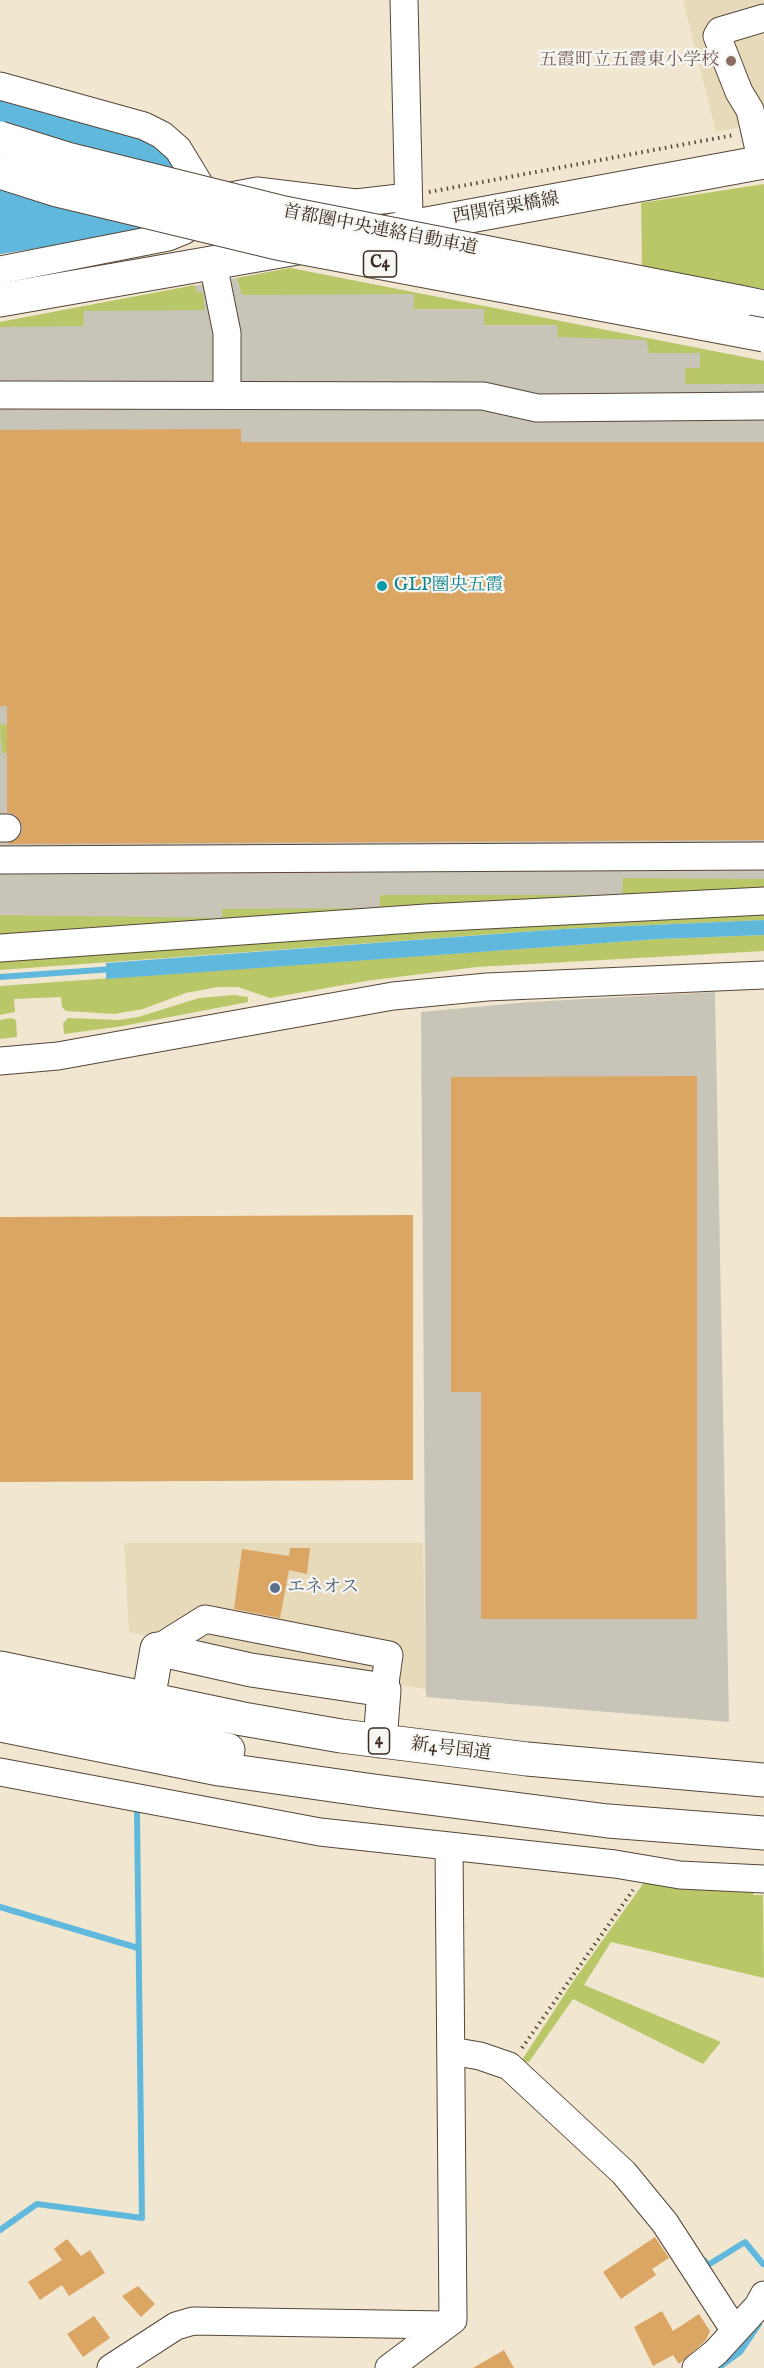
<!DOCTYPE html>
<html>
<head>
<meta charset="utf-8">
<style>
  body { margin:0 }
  canvas { display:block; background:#f1e7d0 }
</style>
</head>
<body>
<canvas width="764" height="2368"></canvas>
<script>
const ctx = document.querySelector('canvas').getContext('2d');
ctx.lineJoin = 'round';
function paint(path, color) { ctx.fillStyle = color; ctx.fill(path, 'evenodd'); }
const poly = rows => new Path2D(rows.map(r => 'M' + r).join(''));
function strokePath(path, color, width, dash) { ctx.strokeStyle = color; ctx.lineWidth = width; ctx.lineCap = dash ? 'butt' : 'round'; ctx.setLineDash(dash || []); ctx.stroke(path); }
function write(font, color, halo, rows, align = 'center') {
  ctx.font = font + ' "IM FELL English","Noto Serif JP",serif'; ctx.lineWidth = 4.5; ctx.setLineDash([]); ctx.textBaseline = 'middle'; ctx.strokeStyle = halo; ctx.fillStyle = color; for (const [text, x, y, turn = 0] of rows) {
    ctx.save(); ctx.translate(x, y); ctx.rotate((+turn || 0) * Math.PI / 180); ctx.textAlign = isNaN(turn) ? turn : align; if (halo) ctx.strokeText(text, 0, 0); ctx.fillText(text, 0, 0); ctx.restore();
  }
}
paint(poly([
  [683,0,764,0,764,122,716,132],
  [124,1543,423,1543,426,1689,276,1666,129,1632]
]), '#e6daba');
paint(poly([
  [290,268,764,361,764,894,0,943,0,322],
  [715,992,729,1722,426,1697,421,1012,529,1002]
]), '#c8c4b8');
paint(poly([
  [764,184,764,289,642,266,641,203],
  [290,268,764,361,764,384,685,384,685,368,700,368,700,353,649,353,646,340,558,337,557,325,484,325,484,309,414,309,414,294,242,295,237,278],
  [195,285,197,293,203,292,205,310,84,311,83,326,0,327,0,322],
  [7,724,7,753,2,753,0,725],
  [623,878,764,879,764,894,0,943,0,915,222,918,222,909,380,908,380,895,622,895],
  [764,906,764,920,563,929,0,970,0,954],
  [764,935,764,951,477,967,366,981,270,998,238,987,218,987,186,993,143,1009,114,1014,66,1011,62,1007,61,997,14,999,15,1012,0,1015,0,986,659,939],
  [234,995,248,997,248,1002,123,1026,64,1034,63,1023,68,1018,119,1020,138,1017,199,998],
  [11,1018,16,1020,17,1037,0,1039,0,1020],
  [648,1877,751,1887,754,1895,763,1895,764,1978,611,1942,584,1985,721,2042,703,2064,573,1999,529,2062,520,2063,572,1983]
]), '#bac769');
paint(poly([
  [0,95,150,141,170,155,197,196,139,233,0,254],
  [764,920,764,935,659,939,106,979,106,963,563,929]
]), '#60b9dd');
strokePath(poly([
  [0,977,113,969],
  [0,1907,138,1948],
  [0,2230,37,2204,142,2218,137,1813],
  [705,2261,708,2265,745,2242,763,2264],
  [718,2368,740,2352,759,2324]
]), '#60b9dd', 6);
paint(poly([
  [241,429,241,442,764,442,764,840,7,844,20,836,23,827,15,815,7,812,7,706,0,706,0,430],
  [697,1076,697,1619,481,1619,481,1392,451,1392,451,1077],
  [413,1215,413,1480,0,1482,0,1217],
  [290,1548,310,1548,307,1574,289,1570,280,1618,234,1609,242,1549,289,1556],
  [655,2237,669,2258,652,2269,656,2275,621,2299,603,2272],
  [67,2239,81,2256,90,2250,105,2273,69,2296,62,2285,40,2300,28,2282,62,2260,54,2249],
  [138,2286,155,2304,141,2317,122,2296],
  [662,2311,673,2331,699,2314,710,2331,706,2340,679,2364,673,2355,653,2366,634,2327],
  [94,2316,110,2338,83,2357,67,2334],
  [504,2350,514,2368,473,2368]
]), '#dba564');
const minor = poly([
  [404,0,409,215],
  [0,86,144,126,162,135,178,149,212,205],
  [762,163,750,110,739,92,717,36,720,31,764,18],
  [213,264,227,333,227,395],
  [0,270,168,237,185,230,212,206,231,196,257,191,356,203,408,197],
  [0,395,483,396,537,408,764,406],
  [0,828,7,828],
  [0,860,764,856],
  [0,948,426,918,764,901],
  [0,1061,58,1056,393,996,487,987,764,975],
  [157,1649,205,1619,389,1655,384,1690],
  [0,1772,320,1832,615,1864,680,1875,764,1879],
  [451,2051,480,2056,509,2066,624,2173,665,2223,735,2331],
  [111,2368,176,2326,193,2321,446,2325],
  [389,2368,453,2320,449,1847],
  [696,2368,716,2352,758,2306,764,2295]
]);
const major = poly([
  [383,232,764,162],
  [0,300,303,247]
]);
const highway = poly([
  [739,302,764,307],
  [0,1668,243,1719,341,1736,527,1759,764,1780],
  [0,1693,228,1750],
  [148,1700,157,1649,251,1670,384,1690,380,1741],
  [0,1725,219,1769,374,1791,608,1821,764,1833]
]);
strokePath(minor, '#564639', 29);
strokePath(major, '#564639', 35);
strokePath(highway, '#564639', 35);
strokePath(poly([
  [429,192,734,135],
  [522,2048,633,1890]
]), '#564639', 4, [1.5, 4.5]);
strokePath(minor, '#fff', 27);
strokePath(major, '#fff', 33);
strokePath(highway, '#fff', 33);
const highwayBridge = poly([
  [0,138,67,159,284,213,739,302],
  [0,172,57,190,277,243,764,335]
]);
strokePath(highwayBridge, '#564639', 35, []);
strokePath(highwayBridge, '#fff', 33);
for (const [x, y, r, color] of [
  [731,61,6,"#8d6e63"],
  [382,586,6,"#0f9aa8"],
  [275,1588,6,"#5c6f8a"]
]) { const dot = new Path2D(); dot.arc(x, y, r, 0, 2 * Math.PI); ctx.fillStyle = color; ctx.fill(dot); strokePath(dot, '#f6f6f2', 2); }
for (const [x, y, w] of [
  [380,264,33],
  [379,1741,21]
]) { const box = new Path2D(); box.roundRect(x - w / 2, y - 13, w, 26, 4.5); ctx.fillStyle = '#f6f6f2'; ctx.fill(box); strokePath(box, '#3b2a1e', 1.5); }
write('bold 16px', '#3b2a1e', null, [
  ["C4",380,264],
  ["4",379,1741]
]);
write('18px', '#785e54', '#f6f6f2', [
  ["五霞町立五霞東小学校",719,61]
], 'right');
write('18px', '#3b2a1e', '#f6f6f2', [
  ["西関宿栗橋線",506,209,-10],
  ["首都圏中央連絡自動車道",380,231,11],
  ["新4号国道",451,1750,7]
]);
write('18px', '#0d838f', '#f6f6f2', [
  ["GLP圏央五霞",394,586]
], 'left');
write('18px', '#4e5e75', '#f6f6f2', [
  ["エネオス",287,1588]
], 'left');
</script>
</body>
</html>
